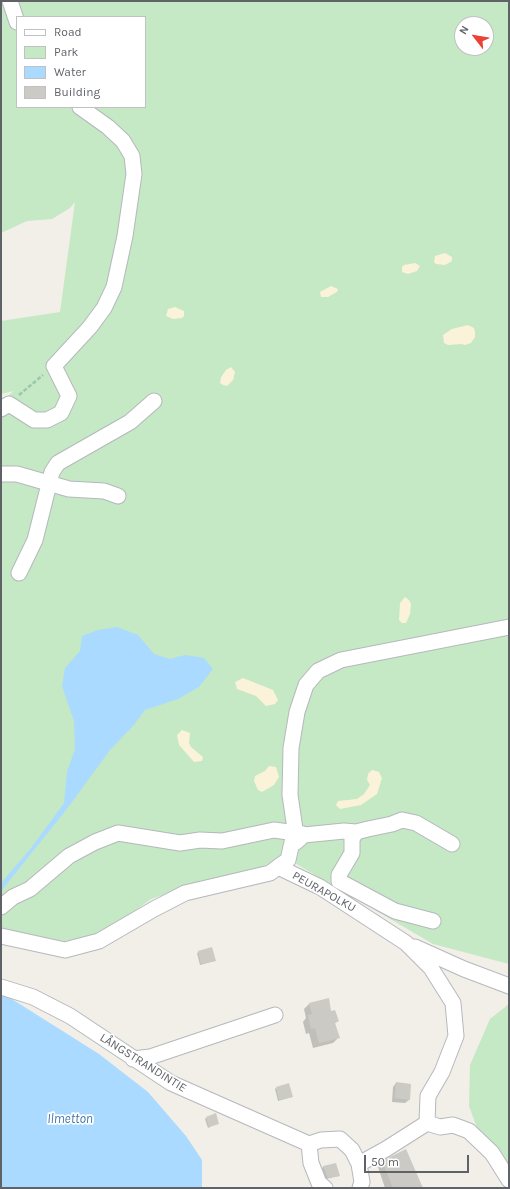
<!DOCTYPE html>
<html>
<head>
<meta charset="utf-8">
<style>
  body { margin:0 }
  #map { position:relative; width:510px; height:1189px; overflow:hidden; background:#f1efe8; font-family:Karla,sans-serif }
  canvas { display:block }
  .frame { position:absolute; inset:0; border:2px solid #5f6368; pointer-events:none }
  .legend { position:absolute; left:16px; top:16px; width:130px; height:92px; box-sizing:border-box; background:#fff; border:1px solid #bfc1c3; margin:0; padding:5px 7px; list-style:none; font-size:12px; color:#5f6368 }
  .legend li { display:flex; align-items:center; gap:8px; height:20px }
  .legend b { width:20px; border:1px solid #bfc1c3 }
  .north { position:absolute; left:454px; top:16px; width:40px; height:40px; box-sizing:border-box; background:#fff; border:1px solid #bfc1c3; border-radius:50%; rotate:301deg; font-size:11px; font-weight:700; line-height:16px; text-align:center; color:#5f6368 }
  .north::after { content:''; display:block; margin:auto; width:14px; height:18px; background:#ea4335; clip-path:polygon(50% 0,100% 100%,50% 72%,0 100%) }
  .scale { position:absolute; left:364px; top:1155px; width:105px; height:18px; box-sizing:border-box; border:2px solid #5f6368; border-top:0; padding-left:5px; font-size:12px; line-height:14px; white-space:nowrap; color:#5f6368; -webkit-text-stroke:3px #fff; paint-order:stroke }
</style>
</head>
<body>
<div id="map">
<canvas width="510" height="1189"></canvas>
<div class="frame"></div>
<ul class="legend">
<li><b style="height:5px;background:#fff"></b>Road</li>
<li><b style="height:11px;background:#c5e8c5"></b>Park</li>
<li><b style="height:11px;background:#aadaff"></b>Water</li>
<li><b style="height:11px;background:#cccac5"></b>Building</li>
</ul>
<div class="north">N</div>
<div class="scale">50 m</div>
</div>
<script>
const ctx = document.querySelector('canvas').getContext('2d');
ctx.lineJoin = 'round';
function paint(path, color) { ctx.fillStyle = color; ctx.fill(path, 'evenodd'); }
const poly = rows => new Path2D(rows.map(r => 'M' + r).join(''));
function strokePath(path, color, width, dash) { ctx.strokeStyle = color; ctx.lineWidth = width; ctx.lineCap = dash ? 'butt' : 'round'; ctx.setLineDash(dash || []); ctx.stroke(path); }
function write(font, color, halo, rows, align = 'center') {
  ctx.font = font + ' Karla,sans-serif'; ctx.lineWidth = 3.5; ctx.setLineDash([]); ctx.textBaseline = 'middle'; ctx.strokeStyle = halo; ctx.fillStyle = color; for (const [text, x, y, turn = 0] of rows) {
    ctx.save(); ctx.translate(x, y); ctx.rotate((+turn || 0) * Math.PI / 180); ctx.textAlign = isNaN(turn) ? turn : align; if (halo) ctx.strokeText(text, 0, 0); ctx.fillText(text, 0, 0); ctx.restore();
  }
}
paint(poly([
  [1,1,509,1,509,964,433,944,293,862,279,858,262,867,198,883,151,899,122,920,102,931,86,937,65,941,41,939,1,929,1,401,14,391,1,394,1,321,60,312,75,202,70,208,52,219,27,221,1,233],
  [17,17,145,17,145,107,17,107],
  [462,24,486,24,486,48,462,48],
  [509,1004,509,1181,488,1158,469,1106,470,1065,490,1019]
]), '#c5e8c5');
paint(poly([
  [445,253,452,257,452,261,445,265,436,264,434,262,435,256],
  [415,263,420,266,417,271,408,274,402,272,402,267,404,265],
  [331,286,338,289,337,292,328,297,321,297,320,292],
  [175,307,184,311,184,316,182,318,173,319,166,316,168,309],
  [468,325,474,328,475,332,475,337,471,343,465,345,461,344,448,345,444,343,443,335,452,329],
  [231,367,235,372,233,380,227,386,223,385,220,383,221,377,226,370],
  [405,597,409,600,411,604,410,614,406,623,402,623,399,620,400,603],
  [243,678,273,690,278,700,275,704,266,706,256,696,237,689,235,682],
  [182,730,190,733,189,743,191,747,203,757,202,761,194,762,179,745,177,735],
  [269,766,276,767,279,777,274,785,262,792,258,790,254,781,255,776,265,771],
  [372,770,379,772,382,778,377,794,361,805,340,809,336,805,338,801,357,799,364,794,370,785,367,780,368,774]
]), '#fbf3d9');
paint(poly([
  [117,627,138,635,154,654,170,659,185,655,204,658,213,669,199,687,178,699,145,710,133,726,110,750,66,810,1,891,1,883,32,847,64,803,67,772,75,749,74,721,62,686,65,668,80,651,82,636,98,630],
  [1,994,7,996,99,1054,148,1092,186,1136,202,1160,202,1188,1,1188]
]), '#aadaff');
paint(poly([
  [199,952,215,961,200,965,197,953],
  [309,1004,330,1012,338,1021,334,1024,339,1037,333,1043,313,1048,309,1033,306,1034,303,1022,306,1018,304,1009],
  [396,1083,410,1085,409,1100,405,1103,392,1102,393,1087],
  [276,1088,292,1097,278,1101,275,1089],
  [206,1118,218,1123,208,1128,205,1119],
  [383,1162,422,1188,385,1188,378,1167],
  [324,1166,339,1176,326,1179,322,1168]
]), '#0003');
paint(poly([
  [212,947,216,961,201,964,198,951],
  [329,998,331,1011,335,1010,339,1021,335,1023,340,1038,319,1043,315,1028,311,1029,308,1015,312,1014,309,1003],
  [396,1082,411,1084,410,1100,395,1098],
  [289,1083,293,1097,279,1100,276,1087],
  [216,1113,219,1124,209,1127,206,1117],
  [406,1149,423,1188,393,1188,382,1161],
  [336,1163,340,1176,328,1178,323,1166]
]), '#cccac5');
const minor = poly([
  [10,1,17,22],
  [1,409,9,404,34,420,47,420,61,413,69,396,54,366,90,327,104,308,114,287,125,236,134,174,132,156,123,141,108,127,80,107],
  [1,474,17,474,69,489,104,491,118,496],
  [19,573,35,540,52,472,58,463,130,422,154,401],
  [296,842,304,835,344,831,356,832],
  [278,867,288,860,295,829,290,795,291,748,297,712,306,685,318,671,341,660,509,627],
  [1,907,13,897,30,889,69,856,95,842,118,833,180,843,200,840,222,841,274,830,303,834],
  [433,921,395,911,339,881,339,875,352,853,352,839,356,832,368,829,392,824,402,820,416,823,452,844],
  [1,936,65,950,99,941,154,909,185,893,270,873,278,867,320,887,406,943,431,968,453,1003,456,1036,442,1072,428,1096,427,1123],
  [415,947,464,969,509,986],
  [1,987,33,997,70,1016,171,1083,309,1144],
  [133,1059,150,1057,275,1015],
  [359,1164,386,1149,427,1123,440,1127,453,1125,469,1131,492,1153,509,1180],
  [325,1188,319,1183,311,1163,309,1144,321,1140,340,1139,352,1150,359,1164,362,1182,360,1188]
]);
strokePath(minor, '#b5b8bc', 17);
strokePath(poly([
  [19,395,43,375]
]), '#9cc7a9', 2.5, [4, 2]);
strokePath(minor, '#fff', 15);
write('12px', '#5f6368', '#fff', [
  ["PEURAPOLKU",324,892,29],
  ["LÅNGSTRANDINTIE",143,1063,32]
]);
write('italic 13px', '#4174aa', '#fff', [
  ["Ilmetton",70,1119]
]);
</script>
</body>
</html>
